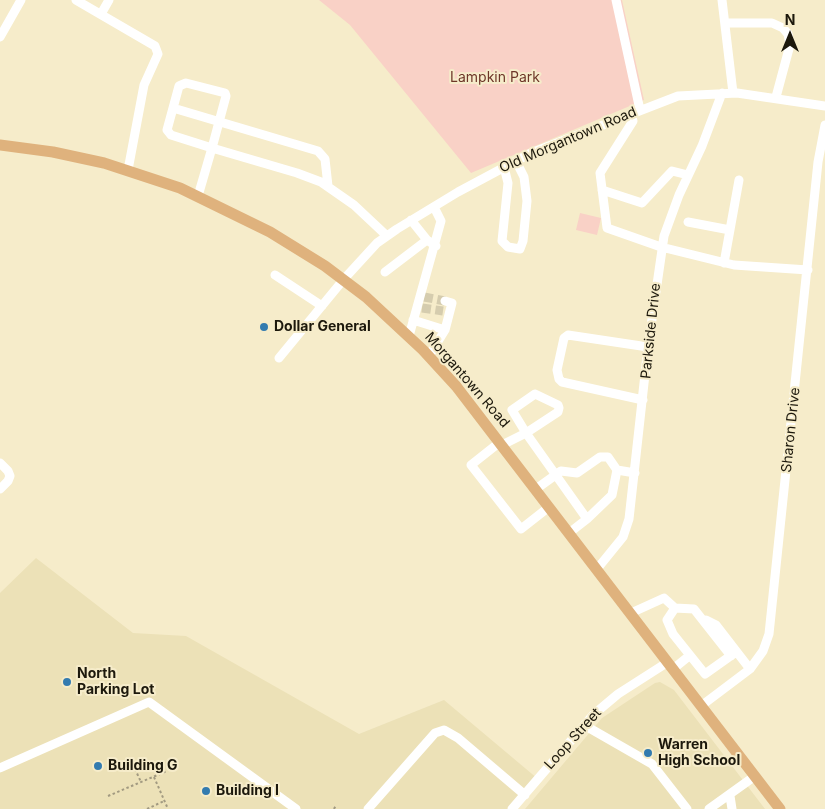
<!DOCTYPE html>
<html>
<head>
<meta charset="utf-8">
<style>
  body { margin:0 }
  #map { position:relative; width:825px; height:809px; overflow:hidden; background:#f6ecca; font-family:Inter,sans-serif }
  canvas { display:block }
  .north { position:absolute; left:765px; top:10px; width:50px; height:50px; -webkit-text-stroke:4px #f6ecca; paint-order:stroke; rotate:0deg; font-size:14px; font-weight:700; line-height:20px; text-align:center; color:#1c180c }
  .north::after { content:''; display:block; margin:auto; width:18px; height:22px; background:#1c180c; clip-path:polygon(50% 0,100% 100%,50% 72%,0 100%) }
</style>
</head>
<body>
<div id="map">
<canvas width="825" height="809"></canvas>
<div class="north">N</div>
</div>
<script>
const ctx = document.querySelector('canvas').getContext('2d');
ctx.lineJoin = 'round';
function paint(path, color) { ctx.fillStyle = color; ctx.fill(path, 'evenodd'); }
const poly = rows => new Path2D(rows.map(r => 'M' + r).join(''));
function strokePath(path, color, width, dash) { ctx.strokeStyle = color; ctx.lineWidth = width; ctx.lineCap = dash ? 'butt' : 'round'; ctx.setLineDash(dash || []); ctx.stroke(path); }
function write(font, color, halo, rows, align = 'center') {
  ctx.font = font + ' Inter,sans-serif'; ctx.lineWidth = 4; ctx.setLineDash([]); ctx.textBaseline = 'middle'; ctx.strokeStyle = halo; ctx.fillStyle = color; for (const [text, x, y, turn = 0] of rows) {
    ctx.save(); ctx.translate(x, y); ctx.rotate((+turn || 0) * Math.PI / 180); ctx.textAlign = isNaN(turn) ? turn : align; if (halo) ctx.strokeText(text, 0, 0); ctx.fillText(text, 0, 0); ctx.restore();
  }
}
paint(poly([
  [36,558,133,633,186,636,359,734,444,700,538,779,512,809,0,809,0,593],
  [660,682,674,690,765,809,525,809,602,718,655,683]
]), '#ece1b7');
paint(poly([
  [319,0,622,0,644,100,471,173,350,25],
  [580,213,601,218,597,235,576,230]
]), '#f9d1c6');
strokePath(poly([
  [424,297,445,301],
  [422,308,443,311]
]), '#d5ccae', 9, [9, 4.5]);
strokePath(poly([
  [135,769,141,782],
  [154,777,168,809],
  [108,796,167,771],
  [147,809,164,801],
  [334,809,336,805]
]), '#a29a81', 2, [2.5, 2.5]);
strokePath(poly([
  [76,0,155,46,158,54,144,85,128,170],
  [616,0,640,110],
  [722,0,733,93],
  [101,14,109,0],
  [725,23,772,23,783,28,788,34,790,45,776,97],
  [0,37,21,0],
  [173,108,318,151,325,159,328,186],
  [631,113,633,121,600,173,607,228,661,247,734,265,808,270],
  [504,167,508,183,502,241,508,247,520,249,523,241,527,201,524,177,516,161],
  [602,190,642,203,672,171,688,175],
  [198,196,212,148,226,96,225,93,186,83,179,86,167,130,171,135,212,148,297,173,321,182,354,205,387,236],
  [411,220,427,240],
  [688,222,730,230],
  [724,263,739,180],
  [385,272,427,240,436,246],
  [275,275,322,306],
  [413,320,445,330],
  [409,336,441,221,434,207],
  [429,356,445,330,452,303,445,301],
  [279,358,344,279,377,243,397,229,458,192,531,153,678,96,737,93,825,106],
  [535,394,558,405,559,408,558,412,526,433,512,410,535,394],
  [643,400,562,382,559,379,557,370,564,338,568,335,648,347],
  [500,442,471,465,521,529,549,507],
  [502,445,526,433,587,519,569,533],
  [0,463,8,471,10,476,8,481,0,489],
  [617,470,635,473],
  [536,489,561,471,577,473,600,457,608,457,617,470,612,495,587,519],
  [597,569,623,537,629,519,648,347,664,236,679,195,702,146,722,93],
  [675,608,667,620,673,634,705,674,736,652],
  [631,613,664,598,675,608,694,609,731,656],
  [706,620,716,625,750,669],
  [673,669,689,656],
  [701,706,750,669,763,651,769,634,818,162,825,125],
  [584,725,652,764,687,809],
  [0,768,149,702,296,809],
  [730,796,732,809],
  [368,809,435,733,444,730,458,738,525,795],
  [512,809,593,715,618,694,668,662],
  [709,809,755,776]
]), '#fff', 9);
strokePath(poly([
  [0,145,53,152,104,163,180,188,270,232,325,266,366,297,423,350,456,386,780,809]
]), '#dfb27d', 11);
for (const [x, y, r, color] of [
  [264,327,5,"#337baf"],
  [67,682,5,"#337baf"],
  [648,753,5,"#337baf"],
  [98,766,5,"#337baf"],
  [206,791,5,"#337baf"]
]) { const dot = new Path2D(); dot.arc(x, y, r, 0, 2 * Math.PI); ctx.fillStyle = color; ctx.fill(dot); strokePath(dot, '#f6ecca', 2); }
write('14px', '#6e3729', '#f6ecca', [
  ["Lampkin Park",495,78]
]);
write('14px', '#1c180c', '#f6ecca', [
  ["Old Morgantown Road",568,140,-23],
  ["Parkside Drive",651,331,-84],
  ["Morgantown Road",467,380,49],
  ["Sharon Drive",791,430,-84],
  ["Loop Street",573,739,-48]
]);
write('bold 14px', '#1c180c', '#f6ecca', [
  ["Dollar General",274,327],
  ["North",77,674],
  ["Parking Lot",77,690],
  ["Warren",658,745],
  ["High School",658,761],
  ["Building G",108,766],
  ["Building I",216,791]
], 'left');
</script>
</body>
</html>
